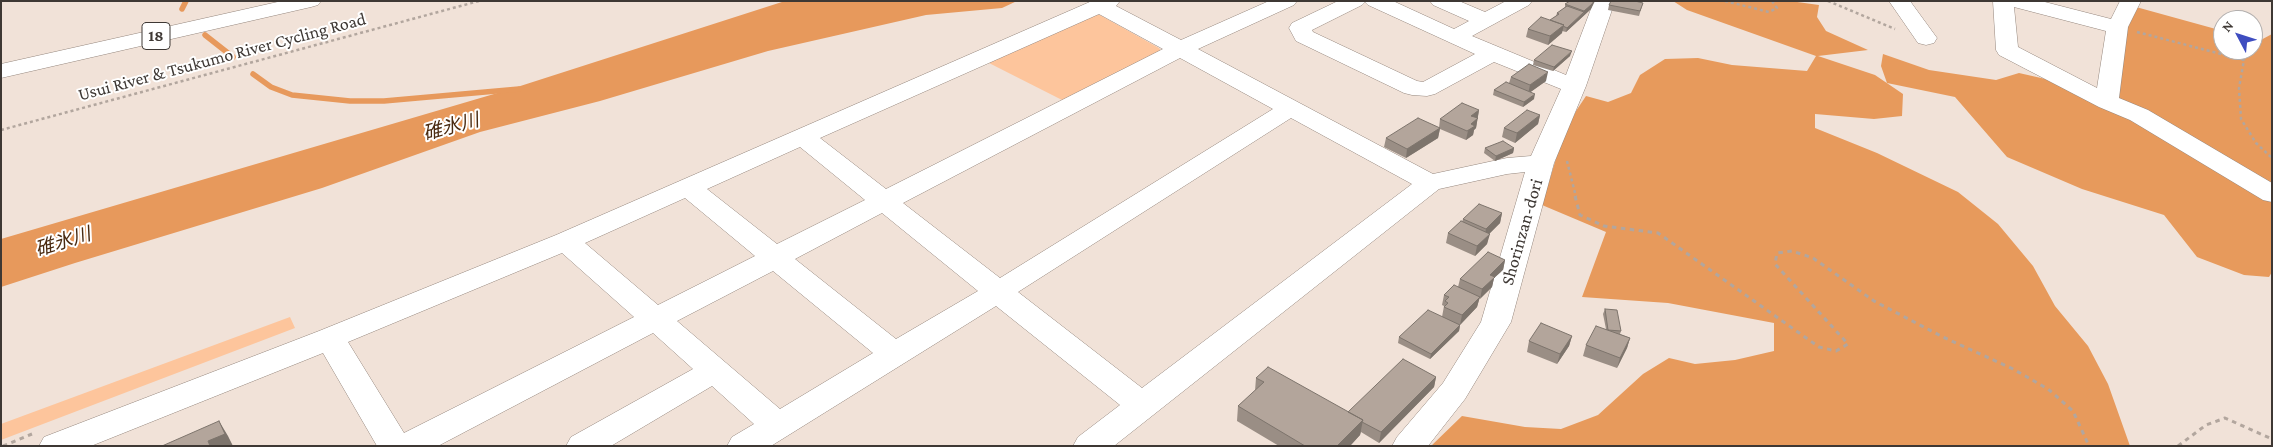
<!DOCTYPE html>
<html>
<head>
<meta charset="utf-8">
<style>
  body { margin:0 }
  #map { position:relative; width:2273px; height:447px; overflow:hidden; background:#f1e2d8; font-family:"Crimson Pro",serif }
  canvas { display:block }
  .frame { position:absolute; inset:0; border:2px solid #3e3834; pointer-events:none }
  .north { position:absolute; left:2213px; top:10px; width:50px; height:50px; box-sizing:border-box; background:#fff; border:1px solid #b2afae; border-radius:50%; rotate:310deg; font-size:14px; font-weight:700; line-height:20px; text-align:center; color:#3e3834 }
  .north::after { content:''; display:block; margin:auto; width:18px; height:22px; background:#3e4dc0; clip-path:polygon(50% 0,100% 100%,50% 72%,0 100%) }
</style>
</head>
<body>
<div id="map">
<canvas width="2273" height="447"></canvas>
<div class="frame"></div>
<div class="north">N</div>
</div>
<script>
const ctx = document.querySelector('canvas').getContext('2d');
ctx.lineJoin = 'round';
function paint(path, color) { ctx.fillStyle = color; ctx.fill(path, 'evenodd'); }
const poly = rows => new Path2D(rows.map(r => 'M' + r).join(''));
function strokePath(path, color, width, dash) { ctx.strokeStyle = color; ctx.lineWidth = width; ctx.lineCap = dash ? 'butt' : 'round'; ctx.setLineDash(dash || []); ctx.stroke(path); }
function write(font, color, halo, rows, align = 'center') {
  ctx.font = font + ' "Crimson Pro","Noto Sans JP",serif'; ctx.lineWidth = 4; ctx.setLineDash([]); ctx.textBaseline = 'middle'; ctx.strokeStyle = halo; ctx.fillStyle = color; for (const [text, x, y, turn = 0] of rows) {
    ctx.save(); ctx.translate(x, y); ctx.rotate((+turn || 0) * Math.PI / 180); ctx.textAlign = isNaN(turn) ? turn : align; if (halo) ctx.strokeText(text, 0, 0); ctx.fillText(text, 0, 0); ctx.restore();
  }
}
paint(poly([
  [1088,14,1100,15,1159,48,1163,54,1066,102,985,61],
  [290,317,295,328,1,440,1,424]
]), '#fdc59c');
paint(poly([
  [1673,1,1790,1,1819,5,1817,17,1826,31,1868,50,1818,56,1875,75,1903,94,1902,116,1874,119,1815,114,1815,128,1877,153,1958,192,1998,224,2033,266,2055,306,2088,346,2108,384,2130,446,1431,446,1462,416,1525,427,1561,429,1598,415,1643,374,1669,358,1695,364,1735,360,1774,351,1774,323,1668,303,1582,297,1606,232,1542,205,1561,142,1576,111,1586,96,1608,102,1631,93,1640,75,1665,59,1698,58,1732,65,1807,71,1816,56,1687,10],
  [2136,7,2223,31,2223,50,2253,50,2253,40,2259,41,2272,34,2272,272,2269,277,2244,275,2197,257,2164,215,2082,189,2007,157,1955,97,1887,83,1881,66,1883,54,1929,70,1996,80,2019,73,2063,83,2112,110,2125,32]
]), '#e79a5c');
paint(poly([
  [785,1,1017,1,1002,8,926,15,768,51,600,101,480,132,322,188,75,263,1,287,1,239,511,89]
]), '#e7995c');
strokePath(poly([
  [182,9,186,1],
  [205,35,233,57],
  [253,74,271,87,292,95,350,101,384,101,519,89]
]), '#e7995c', 5.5);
const minor = poly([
  [1092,1,1120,1,1116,6,1181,40,1269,1,1297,1,1294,5,1198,49,1433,174,1507,158,1531,156,1561,89,1494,62,1435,94,1427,96,1412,95,1404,93,1296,41,1289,28,1292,23,1338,1,1393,1,1454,29,1469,21,1433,5,1430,1,1459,1,1485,12,1506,1,1532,1,1529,5,1472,36,1566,75,1594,1,1615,1,1586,86,1554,163,1511,322,1465,399,1428,446,1392,446,1397,437,1443,383,1481,322,1525,172,1507,174,1439,189,1114,446,1073,446,1078,437,1120,405,996,306,771,446,727,446,732,437,754,424,712,386,611,446,566,446,571,437,693,369,653,333,438,446,377,446,323,353,91,446,39,446,44,437,319,331,556,235,1092,1],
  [1365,2,1368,5,1475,54,1423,82,1417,81,1313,32,1312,30,1362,5,1365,2],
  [1099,14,1163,49,886,189,820,138,1099,14],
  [1180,58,1273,109,1000,278,903,203,1180,58],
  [1291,118,1412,184,1142,388,1018,292,1291,118],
  [800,147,865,200,777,244,707,189,800,147],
  [685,198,755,256,658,305,585,243,685,198],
  [882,213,978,291,896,339,795,259,882,213],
  [562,253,634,317,404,433,348,342,562,253],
  [773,271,873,353,780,409,677,321,773,271],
  [1889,1,1910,1,1937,38,1934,43,1926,45,1918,43,1889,1],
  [1993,1,2041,1,2111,19,2120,1,2141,1,2128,27,2119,98,2148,110,2272,183,2272,202,2263,200,2130,120,2099,107,1999,55,1996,50,1993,1],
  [2014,7,2106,31,2097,88,2018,47,2014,7]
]);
const highway = poly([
  [282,1,321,1,318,5,311,7,1,78,1,64,282,1]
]);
strokePath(minor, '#95877e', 1);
strokePath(highway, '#95877e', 1);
strokePath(poly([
  [1725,1,1769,12,1777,8,1772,1],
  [1828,1,1895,29],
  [2137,32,2244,60,2239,88,2241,119,2256,143,2272,158],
  [1,130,479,1],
  [1567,161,1576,197]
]), '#b2a69e', 2.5, [3, 3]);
strokePath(poly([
  [1575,196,1580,215,1604,226,1658,233,1819,347,1836,351,1848,344,1775,264,1777,253,1792,251,1813,258,1874,301,1943,337,2013,369,2048,389,2073,411,2089,446],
  [3,446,32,434],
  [2178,446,2206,425,2225,418,2272,439]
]), '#b2a69e', 3, [4.5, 4.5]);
paint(minor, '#fff');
paint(highway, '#fff');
paint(poly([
  [1643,3,1639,16,1608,10,1609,5],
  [1565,4,1591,9,1566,32,1562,31,1562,33,1548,45,1526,37,1528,29,1550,20,1556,16,1557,13,1565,8],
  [1570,56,1553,71,1533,65,1534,60],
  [1511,77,1546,81,1530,92,1534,99,1523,107,1493,95,1494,90,1509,83],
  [1479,110,1476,128,1474,130,1473,135,1466,140,1440,129,1438,138,1406,158,1384,147,1386,138,1439,128,1440,119],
  [1540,115,1538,124,1515,143,1502,137,1504,128],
  [1485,148,1514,148,1513,153,1495,161,1484,153],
  [1502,213,1500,223,1489,234,1487,244,1475,256,1446,243,1448,233,1462,222,1463,219],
  [1505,260,1503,270,1494,278,1492,287,1479,299,1477,307,1460,325,1459,331,1430,359,1398,343,1399,337,1442,317,1444,306,1442,305,1444,295,1458,287,1460,279],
  [1605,309,1621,331,1620,334,1630,338,1627,348,1617,368,1583,356,1586,345,1606,329,1603,314],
  [1572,336,1569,346,1557,364,1527,352,1529,341],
  [1436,377,1434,387,1379,443,1361,432,1360,435,1350,446,1279,446,1237,421,1238,406,1255,391,1256,378,1348,412]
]), '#9a8e85');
paint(poly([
  [1594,1,1595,1,1591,9,1566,32,1567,28,1584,13,1584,11],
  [1564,25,1562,33,1548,45,1550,36],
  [1572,51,1570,56,1553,71,1554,67],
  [1548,72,1546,81,1528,94,1530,85],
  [1535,94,1534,99,1523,107,1524,102],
  [1479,110,1476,128,1474,130,1473,135,1466,140,1471,116],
  [1540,115,1538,124,1515,143,1517,133],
  [1440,128,1438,138,1406,158,1407,149],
  [1514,148,1513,153,1495,161,1496,156],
  [1502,213,1500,223,1484,239,1486,229],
  [1490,234,1487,244,1475,256,1477,246],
  [1505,260,1503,270,1494,278,1492,287,1480,299,1482,289,1490,275],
  [1480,297,1477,307,1460,325,1462,315],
  [1460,325,1459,331,1430,359,1431,354],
  [1572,336,1569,346,1557,364,1560,354],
  [1630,338,1627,348,1617,368,1620,358],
  [1436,377,1434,387,1379,443,1381,432],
  [1363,420,1360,435,1350,446,1337,446],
  [219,421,228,436,233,446,210,446,208,441]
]), '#7d746c');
const building = poly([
  [1570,1,1594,1,1592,4,1584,11,1565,4,1570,1],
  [1611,1,1635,1,1643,3,1640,11,1609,5,1611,1],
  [1567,6,1584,12,1567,28,1563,26,1564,25,1550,20,1559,14,1557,13,1567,6],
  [1541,17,1564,25,1550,36,1528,29,1541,17],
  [1552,45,1572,51,1554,67,1534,60,1552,45],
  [1529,64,1548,72,1530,85,1511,77,1529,64],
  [1506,82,1535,94,1524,102,1494,90,1506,82],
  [1462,103,1479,110,1471,116,1478,118,1471,124,1475,126,1467,131,1440,119,1462,103],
  [1527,110,1540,115,1517,133,1504,128,1527,110],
  [1418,118,1440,128,1407,149,1386,138,1418,118],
  [1503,141,1514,148,1496,156,1485,148,1503,141],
  [1479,204,1502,213,1486,229,1463,219,1479,204],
  [1461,221,1490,234,1477,246,1448,233,1461,221],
  [1488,252,1505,260,1490,275,1495,277,1482,289,1460,279,1488,252],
  [1454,285,1480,297,1462,315,1444,307,1448,303,1445,301,1449,297,1444,295,1454,285],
  [1605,309,1617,310,1621,331,1608,330,1605,309],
  [1428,310,1460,325,1431,354,1399,337,1428,310],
  [1541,323,1572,336,1560,354,1529,341,1541,323],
  [1596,326,1630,338,1620,358,1586,345,1596,326],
  [1403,359,1436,377,1381,432,1362,422,1363,420,1348,412,1403,359],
  [1268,367,1363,420,1337,446,1305,446,1238,406,1264,382,1256,378,1268,367],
  [219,421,225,434,208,441,210,446,162,446,219,421]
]);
paint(building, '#b3a59b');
strokePath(building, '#7d746c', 1);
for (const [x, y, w] of [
  [156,36,28]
]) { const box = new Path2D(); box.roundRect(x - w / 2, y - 13.5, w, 27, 4); ctx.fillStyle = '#fff'; ctx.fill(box); strokePath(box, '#3e3834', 1); }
write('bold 16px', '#3e3834', null, [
  ["18",156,36]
]);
write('18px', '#3e3834', '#fff', [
  ["Usui River & Tsukumo River Cycling Road",222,57,-15],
  ["Shorinzan-dori",1522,232,-74]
]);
write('italic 19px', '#4a2a10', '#fff', [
  ["碓氷川",451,127,-15],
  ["碓氷川",63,242,-17]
]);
</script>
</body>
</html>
